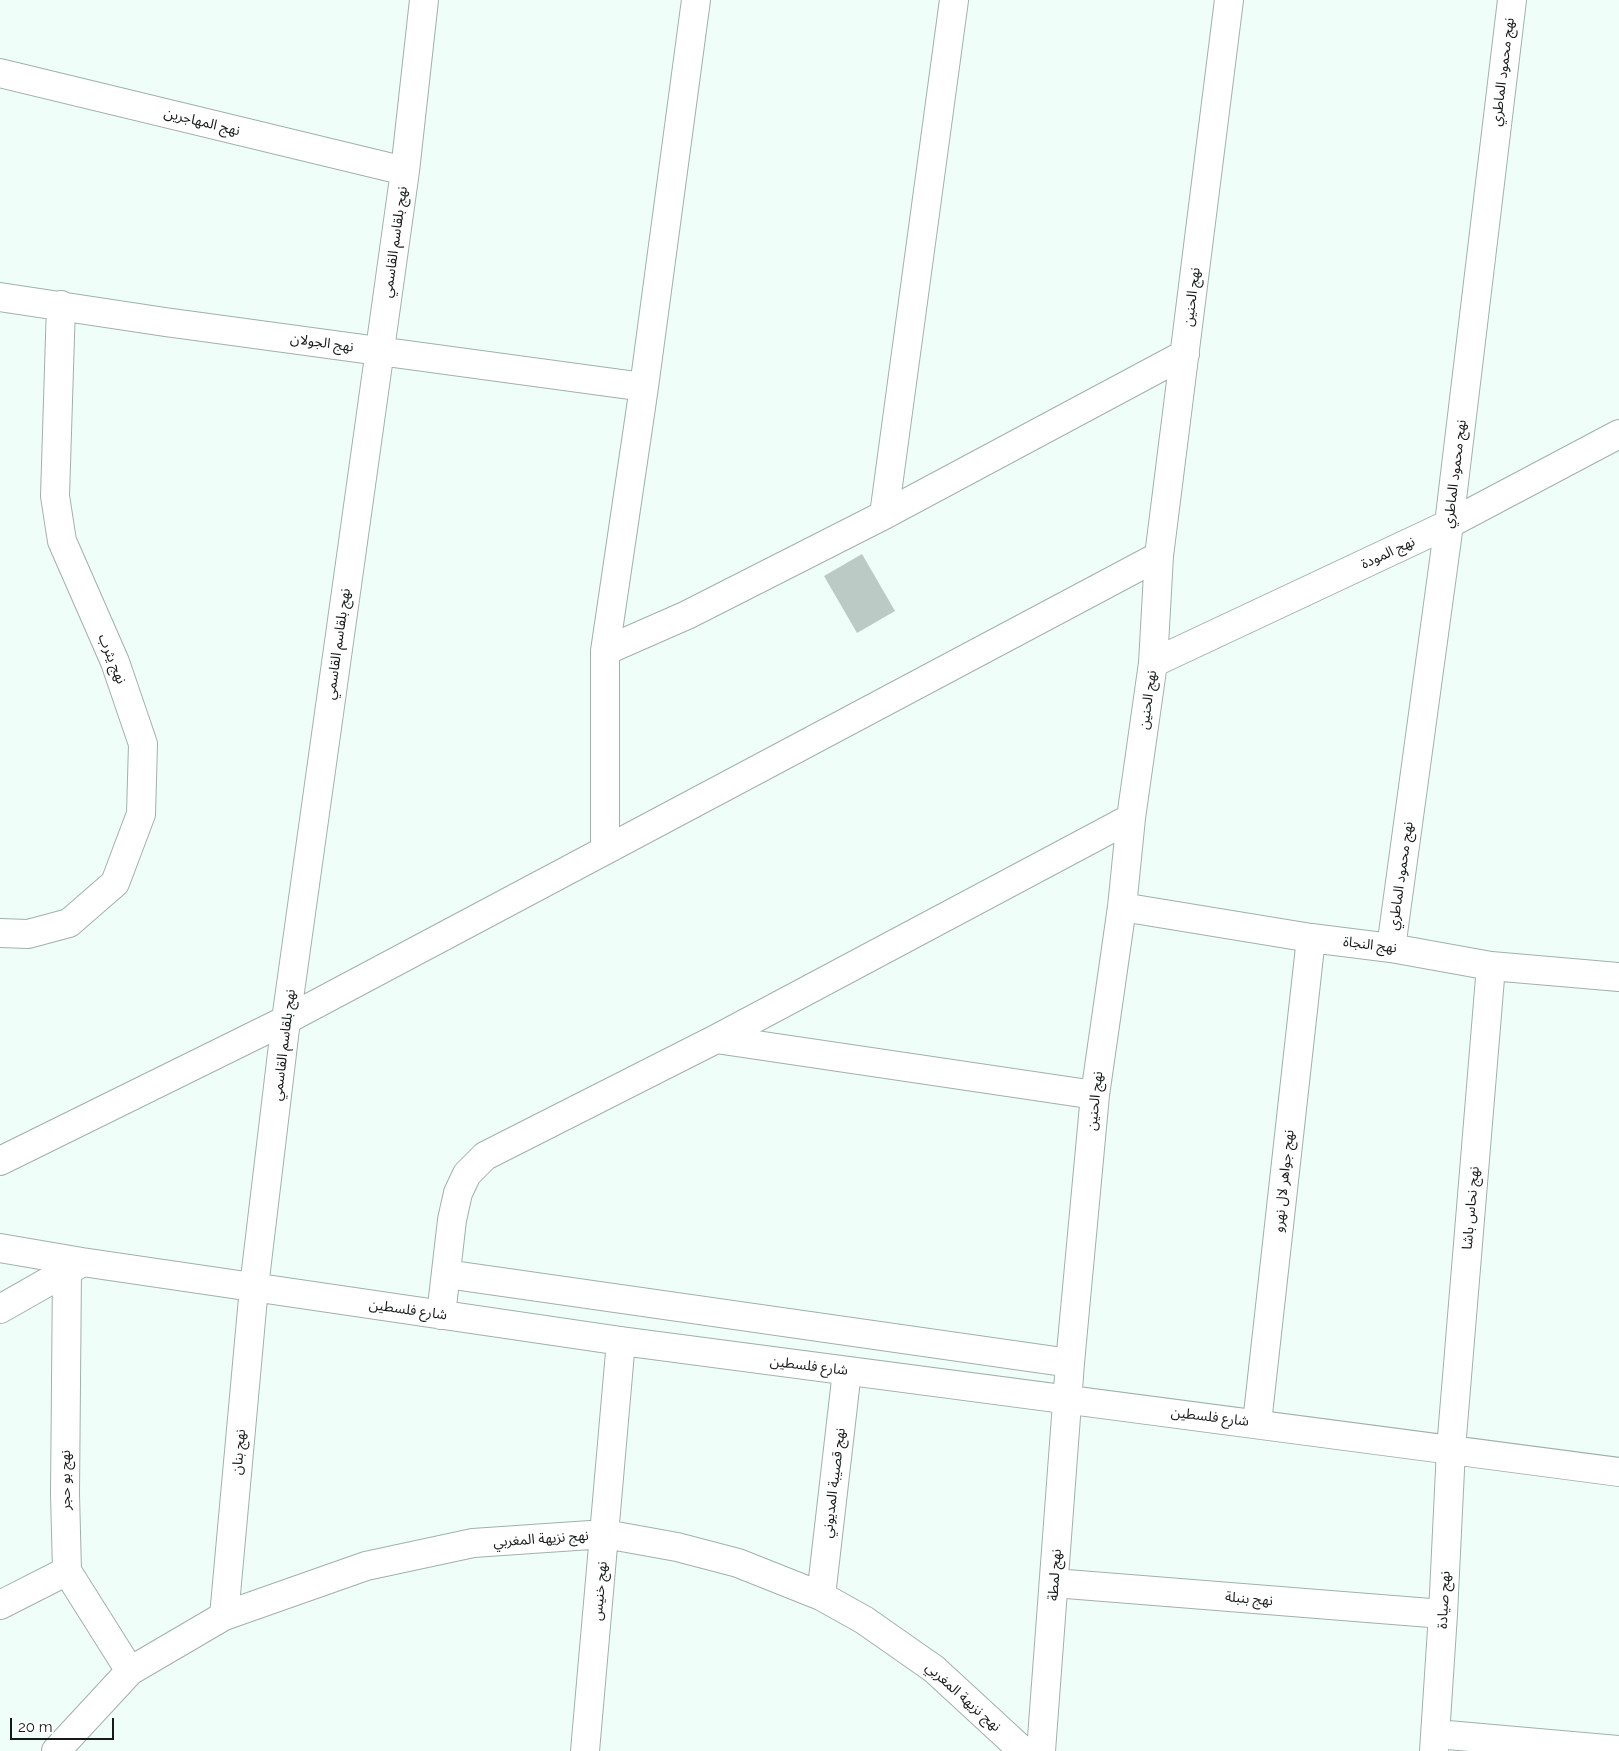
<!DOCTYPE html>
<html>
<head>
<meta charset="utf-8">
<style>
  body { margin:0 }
  #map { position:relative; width:1619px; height:1751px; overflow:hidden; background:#effef9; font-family:Raleway,sans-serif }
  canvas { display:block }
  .scale { position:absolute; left:10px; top:1718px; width:104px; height:22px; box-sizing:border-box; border:2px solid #161b19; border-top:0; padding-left:6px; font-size:15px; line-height:18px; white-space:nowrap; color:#161b19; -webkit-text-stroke:4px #fff; paint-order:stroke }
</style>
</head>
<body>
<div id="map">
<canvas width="1619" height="1751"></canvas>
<div class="scale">20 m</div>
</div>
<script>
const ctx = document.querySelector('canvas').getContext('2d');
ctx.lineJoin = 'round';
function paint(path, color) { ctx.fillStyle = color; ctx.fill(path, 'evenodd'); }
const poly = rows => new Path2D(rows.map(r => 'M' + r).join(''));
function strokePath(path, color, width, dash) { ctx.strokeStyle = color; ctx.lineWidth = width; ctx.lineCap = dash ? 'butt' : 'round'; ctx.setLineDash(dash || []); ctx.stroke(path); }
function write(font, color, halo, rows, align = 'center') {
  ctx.font = font + ' Raleway,"Noto Sans Arabic",sans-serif'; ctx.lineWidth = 4; ctx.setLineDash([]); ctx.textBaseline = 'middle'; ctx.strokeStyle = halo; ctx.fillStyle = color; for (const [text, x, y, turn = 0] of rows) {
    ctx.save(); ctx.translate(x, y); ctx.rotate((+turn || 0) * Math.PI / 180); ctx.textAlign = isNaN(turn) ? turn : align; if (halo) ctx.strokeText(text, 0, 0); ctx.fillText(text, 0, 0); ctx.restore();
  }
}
paint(poly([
  [862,554,895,611,857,633,824,576]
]), '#bccac5');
const minor = poly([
  [0,73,405,171],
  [0,297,165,322,644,387],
  [884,515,954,0],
  [605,651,687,615,884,515,1185,354],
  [1153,663,1449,524,1619,434],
  [605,850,605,651,644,387,696,0],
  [1122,907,1311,938,1391,948,1491,966,1619,977],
  [0,933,28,934,69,923,115,883,141,814,143,744,115,662,62,541,55,496,61,305],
  [1391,948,1449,524,1512,0],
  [716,1039,1095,1095],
  [0,1161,286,1020,1159,556],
  [0,1248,82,1262,621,1341,1619,1472],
  [67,1271,65,1494,67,1571,130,1671],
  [446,1274,1070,1363],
  [0,1309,81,1263],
  [441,1315,452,1220,458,1193,467,1174,485,1156,716,1039,1131,818],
  [1257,1423,1311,938],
  [1054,1583,1443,1614],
  [821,1596,847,1371],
  [0,1605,67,1571],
  [224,1616,254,1287,286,1020,405,171,424,0],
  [1436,1734,1619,1750],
  [56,1751,130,1671,224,1616,366,1566,473,1543,605,1534,677,1547,738,1563,821,1596,864,1620,934,1669,1023,1751],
  [585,1751,621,1341],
  [1041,1751,1070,1363,1095,1095,1122,907,1131,818,1153,663,1159,556,1229,0],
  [1434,1751,1443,1614,1451,1449,1491,966]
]);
strokePath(minor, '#a2b0ab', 30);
strokePath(minor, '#fff', 28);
write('14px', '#161b19', '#fff', [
  ["نهج محمود الماطري",1503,72,-83],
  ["نهج المهاجرين",202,122,14],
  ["نهج بلقاسم القاسمي",395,242,-82],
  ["نهج الحنين",1192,297,-83],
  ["نهج الجولان",322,343,8],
  ["نهج محمود الماطري",1455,474,-83],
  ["نهج المودة",1388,553,-25],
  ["نهج بلقاسم القاسمي",338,644,-82],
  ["نهج يثرب",112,659,68],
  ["نهج الحنين",1148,700,-82],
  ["نهج محمود الماطري",1401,876,-82],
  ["نهج النجاة",1370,945,7],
  ["نهج بلقاسم القاسمي",284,1045,-83],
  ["نهج الحنين",1095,1101,-84],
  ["نهج جواهر لال نهرو",1284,1181,-84],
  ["نهج نحاس باشا",1471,1208,-85],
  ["شارع فلسطين",408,1310,8],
  ["شارع فلسطين",809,1366,7],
  ["شارع فلسطين",1210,1417,7],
  ["نهج بنان",239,1452,-85],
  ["نهج بو حجر",66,1480,-90],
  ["نهج قصيبة المديوني",834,1483,-83],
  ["نهج نزيهة المغربي",541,1539,-4],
  ["نهج لمطة",1055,1575,-86],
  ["نهج خنيس",600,1591,-85],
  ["نهج بنبلة",1249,1599,5],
  ["نهج صيادة",1444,1600,-87],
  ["نهج نزيهة المغربي",963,1697,42]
]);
</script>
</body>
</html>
